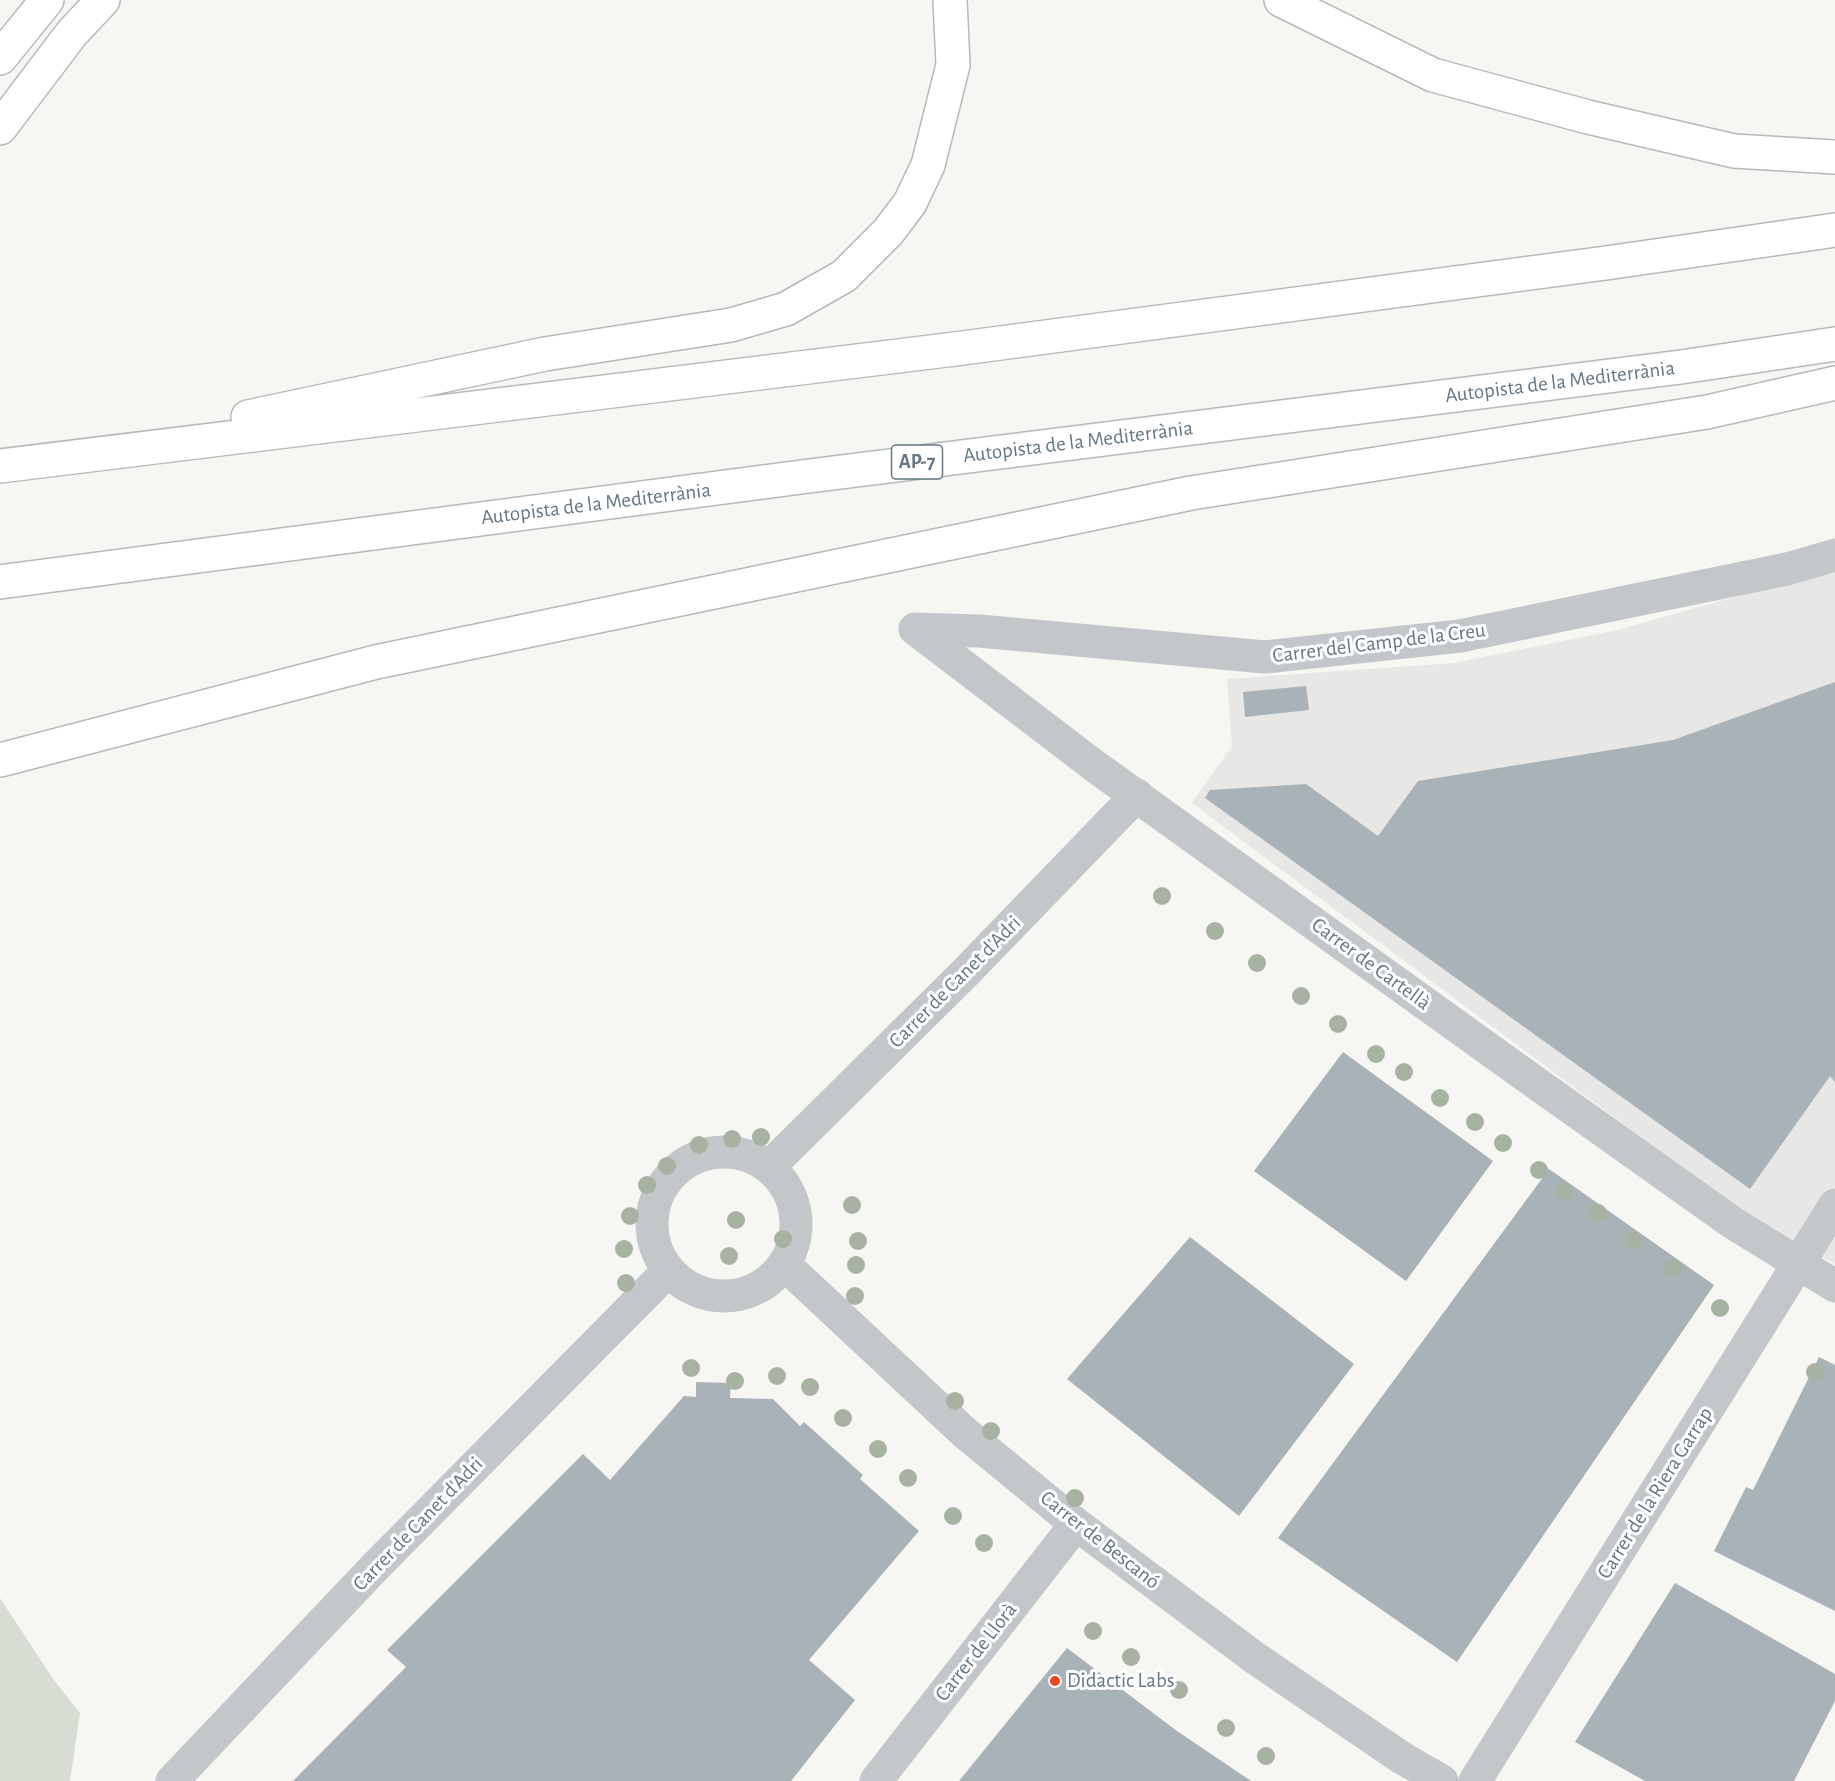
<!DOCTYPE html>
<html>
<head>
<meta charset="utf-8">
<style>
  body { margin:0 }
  canvas { display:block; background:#f6f6f2 }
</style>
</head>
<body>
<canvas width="1835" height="1781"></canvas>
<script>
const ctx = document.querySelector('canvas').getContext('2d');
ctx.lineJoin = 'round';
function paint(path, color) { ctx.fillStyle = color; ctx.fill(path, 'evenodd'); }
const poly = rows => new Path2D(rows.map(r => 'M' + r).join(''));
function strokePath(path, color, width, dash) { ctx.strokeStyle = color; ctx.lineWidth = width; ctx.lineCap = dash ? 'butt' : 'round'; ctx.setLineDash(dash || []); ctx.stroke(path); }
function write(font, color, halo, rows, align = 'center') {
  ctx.font = font + ' "Alegreya Sans",sans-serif'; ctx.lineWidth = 6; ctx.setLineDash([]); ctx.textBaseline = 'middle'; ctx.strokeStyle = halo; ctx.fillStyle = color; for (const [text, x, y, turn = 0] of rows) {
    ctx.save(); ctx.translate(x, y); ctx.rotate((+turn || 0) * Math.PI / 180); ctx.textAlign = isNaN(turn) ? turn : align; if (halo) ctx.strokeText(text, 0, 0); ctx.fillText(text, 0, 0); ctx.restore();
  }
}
paint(poly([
  [1835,569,1835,1264,1740,1211,1192,803,1232,746,1227,679,1453,663,1617,630]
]), '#e7e7e6');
paint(poly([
  [0,1598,53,1679,80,1713,70,1781,0,1781]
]), '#d7ddd3');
paint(poly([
  [1835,682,1835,1082,1830,1076,1750,1189,1205,798,1210,790,1306,784,1378,836,1418,781,1673,740],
  [1306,686,1309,710,1245,717,1243,692],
  [1343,1052,1493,1161,1406,1281,1254,1171],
  [1549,1169,1714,1285,1457,1662,1278,1538],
  [1190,1237,1354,1364,1239,1516,1067,1379],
  [1819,1357,1835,1365,1835,1611,1714,1551,1746,1487,1753,1490],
  [696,1382,731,1383,730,1398,773,1399,800,1426,804,1422,863,1475,860,1479,919,1531,809,1660,855,1700,791,1781,293,1781,406,1667,387,1650,583,1454,610,1480,684,1396,696,1397],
  [1675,1583,1835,1674,1835,1701,1794,1781,1645,1781,1575,1742],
  [1067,1648,1177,1731,1251,1781,959,1781]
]), '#a9b2b7');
const highway = poly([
  [1281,0,1433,75,1588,117,1734,151,1835,157],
  [0,58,47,0],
  [0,128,72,33,103,0],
  [248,417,545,354,731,325,786,309,844,276,888,232,910,203,928,165,953,65,950,0],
  [0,466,955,349,1606,263,1835,230],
  [0,582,809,476,1681,367,1835,344],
  [0,760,376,662,1191,493,1707,412,1835,383]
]);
strokePath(highway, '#b6b9bc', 36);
strokePath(poly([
  [915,629,1096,767,1522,1073,1733,1223,1835,1286],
  [915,629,979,631,1265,657,1460,636,1787,569,1835,555],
  '652 1224a72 72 0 1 1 144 0a72 72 0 1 1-144 0Z',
  [769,1167,965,973,1137,795],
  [784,1264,965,1433,1076,1524,1255,1658,1402,1758,1442,1781],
  [172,1781,375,1567,668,1271],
  [876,1781,1076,1524],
  [1475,1781,1835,1205]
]), '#c3c7ca', 33);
strokePath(highway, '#fff', 33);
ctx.fillStyle = '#a8b2a3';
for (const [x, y] of [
  [1162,896],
  [1215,931],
  [1257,963],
  [1301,996],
  [1338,1024],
  [1376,1054],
  [1404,1072],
  [1440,1098],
  [1475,1122],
  [761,1137],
  [732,1139],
  [1503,1143],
  [699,1145],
  [667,1166],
  [1539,1170],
  [647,1185],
  [1564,1191],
  [852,1205],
  [1598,1213],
  [630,1216],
  [736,1220],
  [783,1239],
  [1634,1240],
  [858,1241],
  [624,1249],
  [729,1256],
  [856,1265],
  [1673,1268],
  [626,1283],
  [855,1296],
  [1720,1308],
  [691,1368],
  [1815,1372],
  [777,1376],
  [735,1381],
  [810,1387],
  [955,1401],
  [843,1418],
  [991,1431],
  [878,1449],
  [908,1478],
  [1075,1498],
  [953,1516],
  [984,1543],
  [1093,1631],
  [1131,1657],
  [1179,1690],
  [1226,1728],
  [1266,1756]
]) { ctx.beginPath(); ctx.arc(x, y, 9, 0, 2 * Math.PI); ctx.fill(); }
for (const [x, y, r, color] of [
  [1055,1681,6,"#e94620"]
]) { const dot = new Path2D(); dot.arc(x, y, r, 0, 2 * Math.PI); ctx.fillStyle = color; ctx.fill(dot); strokePath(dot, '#fff', 2); }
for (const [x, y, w] of [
  [917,462,51]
]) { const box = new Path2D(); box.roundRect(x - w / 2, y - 17, w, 34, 4.5); ctx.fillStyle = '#fff'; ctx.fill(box); strokePath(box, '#647784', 1.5); }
write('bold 20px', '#647784', null, [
  ["AP-7",917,462]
]);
write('21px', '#647784', '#fff', [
  ["Autopista de la Mediterrània",1560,382,-7],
  ["Autopista de la Mediterrània",1078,442,-7],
  ["Autopista de la Mediterrània",596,504,-7],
  ["Carrer del Camp de la Creu",1379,643,-7],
  ["Carrer de Cartellà",1371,964,36],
  ["Carrer de Canet d'Adri",955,982,-45],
  ["Carrer de la Riera Garrap",1655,1493,-58],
  ["Carrer de Canet d'Adri",418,1524,-46],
  ["Carrer de Bescanó",1100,1540,38],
  ["Carrer de Llorà",976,1652,-52]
]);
write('21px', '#647784', '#fff', [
  ["Didactic Labs",1067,1681]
], 'left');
</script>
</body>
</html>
